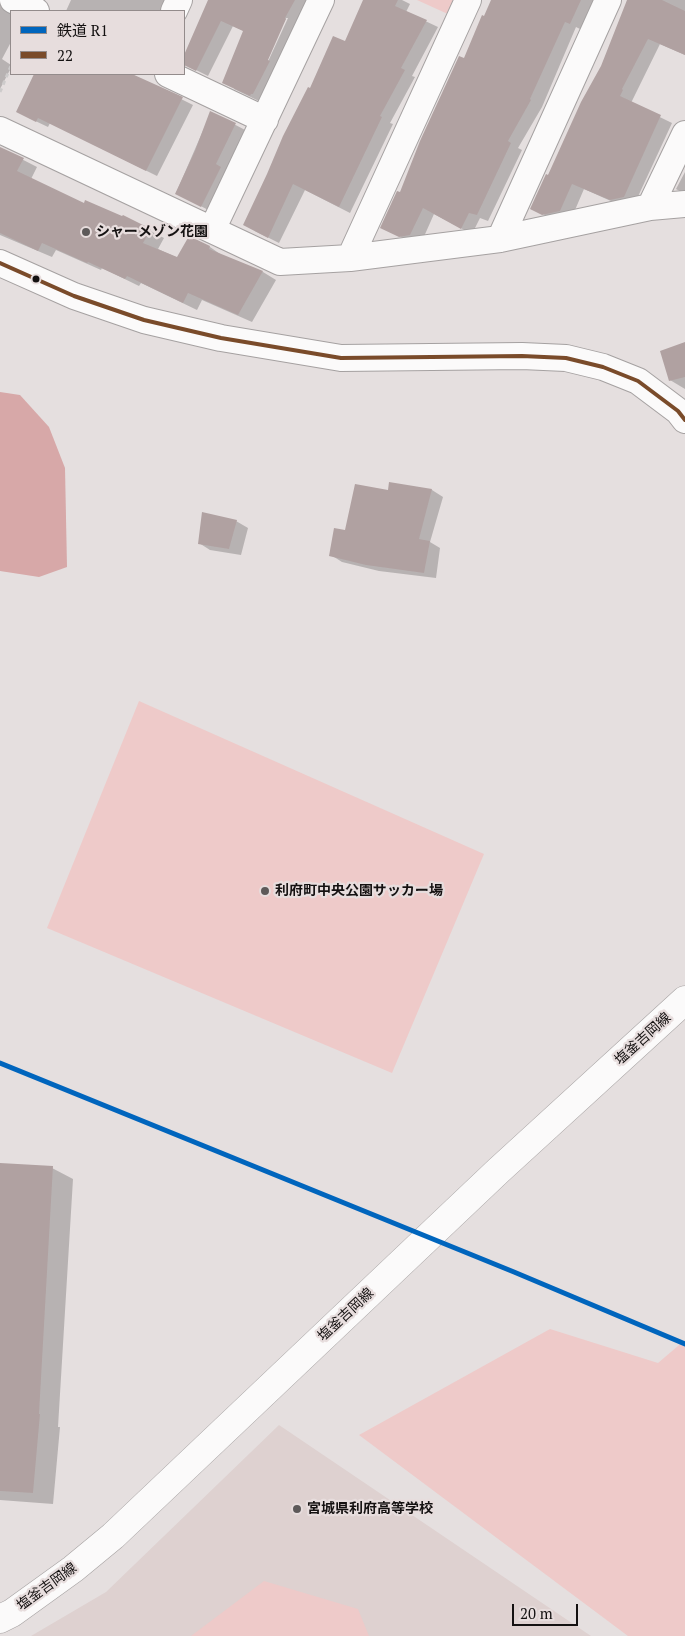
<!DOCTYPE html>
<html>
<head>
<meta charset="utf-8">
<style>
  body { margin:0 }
  #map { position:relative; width:685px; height:1636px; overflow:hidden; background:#e5dfdf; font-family:"PT Serif","Noto Sans JP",serif }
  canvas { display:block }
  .legend { position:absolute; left:10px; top:10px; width:175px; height:65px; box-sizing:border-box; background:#e7dddd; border:1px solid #938b8b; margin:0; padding:6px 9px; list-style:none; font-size:15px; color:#141111 }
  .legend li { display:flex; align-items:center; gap:10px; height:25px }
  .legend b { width:25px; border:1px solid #938b8b }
  .scale { position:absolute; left:512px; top:1604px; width:66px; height:22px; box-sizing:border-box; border:2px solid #141111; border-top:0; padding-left:6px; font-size:15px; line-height:18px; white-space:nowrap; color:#141111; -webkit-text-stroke:4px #e7dddd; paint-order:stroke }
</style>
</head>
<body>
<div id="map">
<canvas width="685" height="1636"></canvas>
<ul class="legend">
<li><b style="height:6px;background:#0065bd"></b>鉄道 R1</li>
<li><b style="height:6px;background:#7a4b2a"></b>22</li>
</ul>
<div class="scale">20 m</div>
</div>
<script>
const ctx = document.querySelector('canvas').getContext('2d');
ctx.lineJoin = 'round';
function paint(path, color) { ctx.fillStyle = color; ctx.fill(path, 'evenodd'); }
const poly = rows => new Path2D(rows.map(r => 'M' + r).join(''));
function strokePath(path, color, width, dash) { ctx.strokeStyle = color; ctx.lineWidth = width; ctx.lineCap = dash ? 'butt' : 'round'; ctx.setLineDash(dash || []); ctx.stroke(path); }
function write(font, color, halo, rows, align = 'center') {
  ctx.font = font + ' "PT Serif","Noto Sans JP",serif'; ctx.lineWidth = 4.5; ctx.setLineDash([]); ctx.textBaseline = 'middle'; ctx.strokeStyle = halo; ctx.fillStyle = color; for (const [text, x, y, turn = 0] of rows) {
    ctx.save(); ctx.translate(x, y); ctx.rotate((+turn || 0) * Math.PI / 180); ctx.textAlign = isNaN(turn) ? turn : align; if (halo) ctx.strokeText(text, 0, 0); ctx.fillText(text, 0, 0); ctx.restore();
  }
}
paint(poly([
  [279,1425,591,1636,31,1636,106,1592]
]), '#ded1d0');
paint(poly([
  [417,0,456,0,450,15],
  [139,701,484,854,392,1073,47,928],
  [550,1329,658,1363,685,1340,685,1636,628,1636,359,1435],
  [264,1581,358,1609,369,1636,191,1636]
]), '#eecac9');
paint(poly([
  [0,392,20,395,49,427,65,468,67,567,39,577,0,571]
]), '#d7a8a8');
paint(poly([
  [0,0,11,0,9,9,11,15,11,42,2,59,11,65,11,68,0,89],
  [71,0,170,0,165,11,66,11],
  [209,0,310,0,261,102,234,89,244,31,233,26,208,76,184,64,184,58],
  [286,18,288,18,266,66,264,65],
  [365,0,402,0,410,4,406,12,438,27,412,76,415,77,390,123,393,124,350,213,305,190,279,243,255,231,311,89,345,43],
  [493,0,595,0,582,30,576,27,542,107,518,148,522,150,488,221,480,218,472,234,434,214,422,241,412,242,382,228,400,194],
  [629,0,685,0,685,55,660,44,631,103,672,123,635,203,622,206,584,189,572,217,554,220,532,208,602,66],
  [38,74,134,74,133,75,193,105,157,176,50,123,48,127,29,118],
  [211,112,247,131,212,212,176,193],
  [0,148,37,167,31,179,85,204,122,218,123,216,164,238,158,249,178,258,190,237,210,247,223,256,263,272,276,280,252,322,202,300,197,310,141,283,139,286,102,268,101,270,56,250,52,257,0,235],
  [685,172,685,194,676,189],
  [685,344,685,389,670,380],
  [390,484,432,490,443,497,430,542,440,548,436,578,379,571,342,562,331,555,346,531,390,492],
  [236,521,248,528,241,555,210,550,199,543],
  [0,1165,52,1168,73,1179,58,1427,60,1427,53,1504,0,1500]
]), '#0003');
paint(poly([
  [208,0,295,0,285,18,286,19,268,60,270,61,253,94,251,94,250,96,222,83,243,31,221,21,196,71,184,65,184,55],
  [363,0,398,0,395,6,427,20,401,68,405,70,380,116,382,117,339,207,293,184,268,238,243,225,267,174,283,136,308,87,310,88,333,36,345,41],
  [491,0,581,0,570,24,565,22,530,99,531,100,508,141,511,143,477,215,469,213,461,229,423,208,410,235,399,237,380,228,397,191,400,192,420,141,459,56,464,58,482,15,484,16],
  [627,0,662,0,685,11,685,55,648,39,622,89,623,90,620,96,661,115,624,197,610,200,572,184,560,211,542,215,530,209,546,174,548,175,581,102,601,66],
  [34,74,132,74,183,97,146,171,38,118,36,122,16,112],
  [210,111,236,123,216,164,221,167,201,207,175,194,195,151],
  [0,147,24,158,17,171,84,203,85,200,122,216,123,215,151,229,143,243,177,257,189,236,210,246,209,249,263,271,238,315,188,293,183,303,127,276,125,279,88,262,87,263,42,243,38,251,0,233],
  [685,342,685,377,669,381,660,351],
  [389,482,432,489,419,539,430,541,424,573,366,565,329,556,334,528,345,530,355,484,388,490],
  [202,512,237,520,229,549,198,544],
  [0,1163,53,1166,39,1414,40,1414,33,1493,0,1491]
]), '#b0a1a1');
const minor = poly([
  [13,0,36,11],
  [174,11,179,0],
  [168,74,265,120],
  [0,130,280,262,350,258,500,239,650,207,685,204],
  [650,207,685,134],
  [212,230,321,0],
  [500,239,608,0],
  [350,258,468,0],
  [0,263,74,296,144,320,221,338,341,358,522,356,566,358,603,367,638,381,678,411,685,420]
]);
const major = poly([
  [0,1619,12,1613,73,1569,113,1536,498,1171,685,1000]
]);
strokePath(minor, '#a5a1a1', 28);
strokePath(major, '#a5a1a1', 29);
strokePath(poly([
  [0,92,11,66]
]), '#cdcbcb', 3, [4, 4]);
strokePath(minor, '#fbfafa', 26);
strokePath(major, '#fbfafa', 28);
strokePath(poly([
  [0,263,74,296,144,320,221,338,341,358,522,356,566,358,603,367,638,381,678,411,685,420]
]), '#7a4b2a', 4);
strokePath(poly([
  [0,1063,514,1272,685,1344]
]), '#0065bd', 5);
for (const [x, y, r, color] of [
  [86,232,5,"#5d5959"],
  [36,279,4.5,"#141111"],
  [265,891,5,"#5d5959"],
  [297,1509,5,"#5d5959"]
]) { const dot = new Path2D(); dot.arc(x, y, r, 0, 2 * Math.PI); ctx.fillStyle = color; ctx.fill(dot); strokePath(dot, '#e7dddd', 2); }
write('bold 14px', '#141111', '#e7dddd', [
  ["シャーメゾン花園",96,232],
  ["利府町中央公園サッカー場",275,891],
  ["宮城県利府高等学校",307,1509]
], 'left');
write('14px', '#141111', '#e7dddd', [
  ["塩釜吉岡線",643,1039,-42],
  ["塩釜吉岡線",346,1315,-43],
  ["塩釜吉岡線",47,1587,-36]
]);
</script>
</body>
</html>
